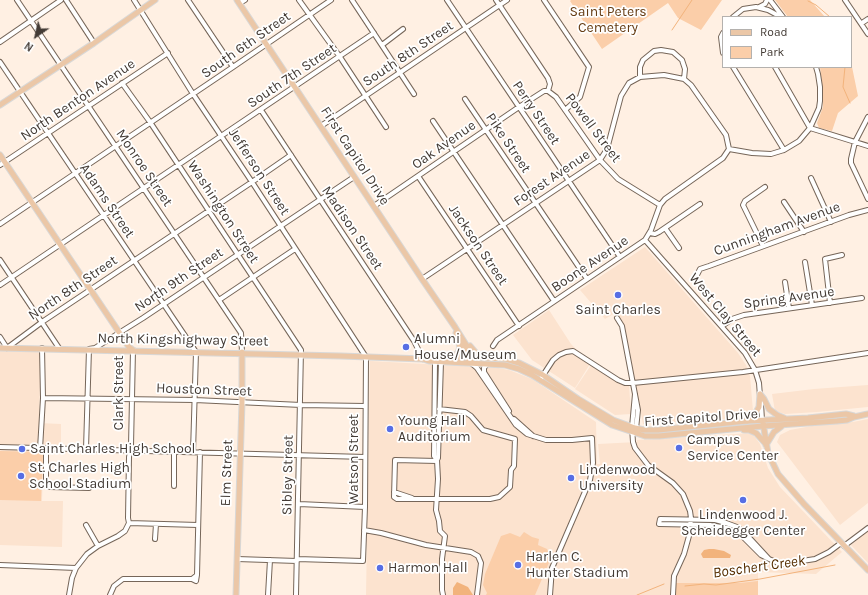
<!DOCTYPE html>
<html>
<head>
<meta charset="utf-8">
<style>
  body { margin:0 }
  #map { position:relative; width:868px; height:595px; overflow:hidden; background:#fff0e3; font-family:Karla,sans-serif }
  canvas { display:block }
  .legend { position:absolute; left:722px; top:16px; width:130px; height:52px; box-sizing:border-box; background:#fff; border:1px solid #b4b1ae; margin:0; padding:5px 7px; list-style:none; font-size:12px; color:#433b35 }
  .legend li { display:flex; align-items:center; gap:8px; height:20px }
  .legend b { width:20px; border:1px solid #b4b1ae }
  .north { position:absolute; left:16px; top:16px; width:40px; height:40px; -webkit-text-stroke:3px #fff; paint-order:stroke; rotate:214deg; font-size:11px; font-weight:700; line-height:16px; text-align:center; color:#433b35 }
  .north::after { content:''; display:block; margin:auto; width:14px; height:18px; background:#433b35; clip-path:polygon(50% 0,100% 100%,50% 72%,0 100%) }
</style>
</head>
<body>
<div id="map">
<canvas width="868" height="595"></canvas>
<ul class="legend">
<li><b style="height:5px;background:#ebc7a7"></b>Road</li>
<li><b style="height:11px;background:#fbcea9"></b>Park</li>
</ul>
<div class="north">N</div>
</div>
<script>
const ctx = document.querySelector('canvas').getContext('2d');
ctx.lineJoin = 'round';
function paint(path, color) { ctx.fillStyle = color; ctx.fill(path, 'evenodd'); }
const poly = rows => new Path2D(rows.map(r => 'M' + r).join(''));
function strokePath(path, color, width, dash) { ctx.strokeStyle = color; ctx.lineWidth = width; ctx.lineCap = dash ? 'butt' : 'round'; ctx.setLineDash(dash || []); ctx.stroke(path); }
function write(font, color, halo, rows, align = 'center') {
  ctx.font = font + ' Karla,sans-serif'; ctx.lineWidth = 3.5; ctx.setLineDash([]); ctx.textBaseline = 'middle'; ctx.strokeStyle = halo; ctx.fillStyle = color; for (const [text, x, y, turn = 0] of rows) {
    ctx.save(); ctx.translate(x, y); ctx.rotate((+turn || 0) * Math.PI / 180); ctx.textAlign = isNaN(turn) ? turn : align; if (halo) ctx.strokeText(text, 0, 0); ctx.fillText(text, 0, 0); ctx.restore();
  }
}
paint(poly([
  [645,247,738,353,746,365,750,376,753,411,748,416,741,418,643,424,624,325,615,313,605,319,580,290],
  [549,310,571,344,590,364,575,388,532,360,513,335],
  [0,350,39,350,41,352,39,423,61,424,61,447,44,447,42,501,63,501,62,547,0,545],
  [370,361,498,368,509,370,532,379,596,422,597,464,600,464,598,444,637,442,637,440,752,433,760,444,768,468,780,487,842,552,816,574,758,572,758,595,366,595],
  [591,365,622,384,629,385,631,414,615,415,575,389],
  [868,385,868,407,817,412,785,414,775,411,772,394,814,389],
  [868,419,868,503,840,525,777,442,780,435,790,430,817,425,853,422],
  [868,531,868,563,851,545]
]), '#fce3cf');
paint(poly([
  [571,0,722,0,701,30,678,18,668,3,602,49,570,1],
  [775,0,810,0,825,17,788,17],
  [851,62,858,96,838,113,832,131,819,128,817,123,823,107,823,95,820,67,851,67],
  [0,451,43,452,41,501,0,500],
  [524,532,532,537,539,539,538,545,547,549,551,558,535,595,486,595,487,593,483,585,485,574,501,536,510,533,520,537],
  [758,581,758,595,675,595,675,583,740,583]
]), '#fbcea9');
paint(poly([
  [709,549,714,549,724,551,731,555,730,558,703,558,701,554,704,550],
  [457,582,468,587,473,595,453,595,453,588]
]), '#f2b37c');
strokePath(poly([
  [808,1,816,5,830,17],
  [672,30,692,0],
  [845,67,843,87,850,103],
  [685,586,704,584,716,585,760,579,835,565],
  [637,595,664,584]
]), '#f2b37c', 1);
const minor = poly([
  [17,0,241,333,242,352],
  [66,0,94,43],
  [134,0,193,94,252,182,366,357,365,507,363,561,297,559],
  [188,0,233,67],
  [299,0,340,57,386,127],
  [352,0,414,94],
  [447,0,620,257],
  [496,0,548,78,550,84,548,91],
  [544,0,589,67,580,97,565,110],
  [770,0,783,17],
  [845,0,868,34],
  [240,3,245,0],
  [759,7,765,4,767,0],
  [733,17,743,9,756,7,768,10,781,17],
  [862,23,868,19],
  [723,33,721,37,723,53],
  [0,42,61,0],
  [382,45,403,29],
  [0,62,196,352,193,452],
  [733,67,784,150],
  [775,67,810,128],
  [640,77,640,67,643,60,654,51,661,50,673,52,682,60,685,69,684,79],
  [122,83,150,122,301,350,296,595],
  [548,91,556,97,600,160,618,179,660,205],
  [465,99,587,279],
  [261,110,414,341,423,359],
  [868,117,855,142,851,159,851,163,868,199],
  [433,121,554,301],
  [321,126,507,0],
  [810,128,868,146],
  [729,149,752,153,771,154,784,150,799,141,810,128,819,108,820,101,820,87,818,74,816,67],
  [0,165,168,53],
  [418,176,519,326],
  [811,178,831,222],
  [784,202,804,232],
  [374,206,519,107,544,91,548,91],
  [0,224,233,67,331,0],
  [665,228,679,248],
  [650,233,655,234,659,232,700,204],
  [645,240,745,353,755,370,759,383,760,396],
  [763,246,743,205,745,201,765,187],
  [0,260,59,348],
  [805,262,812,305],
  [697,275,700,269,709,266,849,215,868,210],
  [422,279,600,160,607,149,621,96,629,83,640,77,664,75,684,79,691,85,726,135,729,149,723,158,665,199,660,205,651,230,645,240,497,340,493,346],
  [785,282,789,308],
  [0,285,374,33],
  [219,300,295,249],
  [830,303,825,259,842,255],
  [617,318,622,326,638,410,636,429],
  [722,326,732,319,744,315,862,298],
  [0,337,7,348,42,322,252,182,291,155],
  [435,362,434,456,437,460,438,458,441,362],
  [471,363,477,368,516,425,527,434,546,440,572,440,592,438,593,463,590,480,552,568,550,595],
  [487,364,484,368,484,372,509,411],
  [540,380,553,360,559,355,566,352,573,351,618,380,625,383,633,383,743,372,868,353],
  [635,394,632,427,633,442,635,448,648,465,673,483,683,494,690,511,691,518,689,536,684,554,674,576,673,595],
  [43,398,195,400,301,405,365,406],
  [761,403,762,420],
  [514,419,533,436],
  [0,447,365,457],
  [40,449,43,398,42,348],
  [46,449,46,485,50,487,89,488],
  [86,449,89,349,95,348,143,318,354,177],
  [437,460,438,479,436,510,439,521,440,531,445,536,442,559,442,590,443,595],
  [437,461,395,460,394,497,397,499,490,499,499,497,510,487,511,470,514,466,515,439,483,430,471,416,465,412,439,409],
  [174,486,174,452],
  [394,492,412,498],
  [299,504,365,507],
  [129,523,198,525],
  [86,525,98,546],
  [364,530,381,533,426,545,471,552,478,556,481,563,477,595],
  [155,539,156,524],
  [844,546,868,528],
  [237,559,297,561],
  [769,559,745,533,737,527,726,523,715,520,660,519,659,524,710,525,727,528,742,536,761,555,769,559,776,562,783,564,815,559,829,552,841,543],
  [0,565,76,568],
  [192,579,196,581,197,575],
  [69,595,72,578,76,568,87,554,98,546,118,536,125,531,129,523,128,518,129,457,131,446,133,350],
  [110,595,114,586,123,579,192,579,197,575,200,452],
  [268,595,270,560]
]);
const major = poly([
  [237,0,422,279,455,327,470,351,472,358,471,360],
  [0,105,94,43,155,0],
  [0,155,129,347,133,350],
  [459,340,469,360],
  [470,346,476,353,483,357],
  [0,348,341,356,423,359,429,361,505,365,519,369,532,375,612,425,645,436,659,436,763,426,837,421,847,420,854,417,868,414],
  [452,357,458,353,460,347,456,333],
  [423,359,428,357,468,357,506,359,519,363,543,375,578,399,613,420,635,428,644,430,658,430,747,421,808,418,846,414,854,416],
  [760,394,764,399,769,409,777,415,784,418],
  [748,421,755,414,759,407,760,394],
  [763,423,768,453,778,474,804,504,868,570],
  [744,430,749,430,756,433,765,443],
  [766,445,774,432,782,426],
  [236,595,242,402,242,352]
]);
strokePath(minor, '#766659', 6);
strokePath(major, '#d9d8d7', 7);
strokePath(minor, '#fff', 4);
strokePath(major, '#ebc7a7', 5);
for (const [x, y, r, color] of [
  [618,295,4,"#576ee4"],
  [406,347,4,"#576ee4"],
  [390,429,4,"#576ee4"],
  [679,448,4,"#576ee4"],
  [22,449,4,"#576ee4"],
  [21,476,4,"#576ee4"],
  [571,478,4,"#576ee4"],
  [743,500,4,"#576ee4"],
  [518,565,4,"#576ee4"],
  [380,568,4,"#576ee4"]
]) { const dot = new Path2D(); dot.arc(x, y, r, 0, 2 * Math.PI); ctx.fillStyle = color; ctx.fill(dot); strokePath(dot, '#fff', 1.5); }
write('14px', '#663d14', '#fff', [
  ["Saint Peters",608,12],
  ["Cemetery",608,28]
]);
write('14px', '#433b35', '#fff', [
  ["South 6th Street",246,45,-35],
  ["South 8th Street",408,54,-34],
  ["South 7th Street",292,76,-34],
  ["North Benton Avenue",78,100,-34],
  ["Perry Street",536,113,56],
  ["Powell Street",593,128,53],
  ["Pike Street",508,143,56],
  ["Oak Avenue",444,145,-35],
  ["First Capitol Drive",355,156,57],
  ["Monroe Street",144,168,56],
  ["Jefferson Street",259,172,57],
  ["Forest Avenue",552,178,-34],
  ["Adams Street",107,201,56],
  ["Washington Street",223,212,57],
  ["Madison Street",352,228,56],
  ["Cunningham Avenue",777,229,-20],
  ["Jackson Street",478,245,56],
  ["Boone Avenue",590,264,-34],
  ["North 9th Street",179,280,-34],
  ["North 8th Street",73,288,-34],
  ["Spring Avenue",789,298,-8],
  ["West Clay Street",725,315,50],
  ["North Kingshighway Street",183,340,1],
  ["Houston Street",204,390,2],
  ["Clark Street",119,393,-90],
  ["First Capitol Drive",701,418,-4],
  ["Watson Street",354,459,-90],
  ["Elm Street",227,473,-88],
  ["Sibley Street",288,475,-89]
]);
write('14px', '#433b35', '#fff', [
  ["Saint Charles",618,310,"center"],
  ["Alumni",414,339],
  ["House/Museum",414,355],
  ["Young Hall",398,421],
  ["Auditorium",398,437],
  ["Campus",687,440],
  ["Service Center",687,456],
  ["Saint Charles High School",30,449],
  ["St. Charles High",29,468],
  ["School Stadium",29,484],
  ["Lindenwood",579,470],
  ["University",579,486],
  ["Lindenwood J.",743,515,"center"],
  ["Scheidegger Center",743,531,"center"],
  ["Harlen C.",526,557],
  ["Hunter Stadium",526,573],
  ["Harmon Hall",388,568]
], 'left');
write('italic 15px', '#562e01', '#fff', [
  ["Boschert Creek",759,567,-8]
]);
</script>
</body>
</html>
